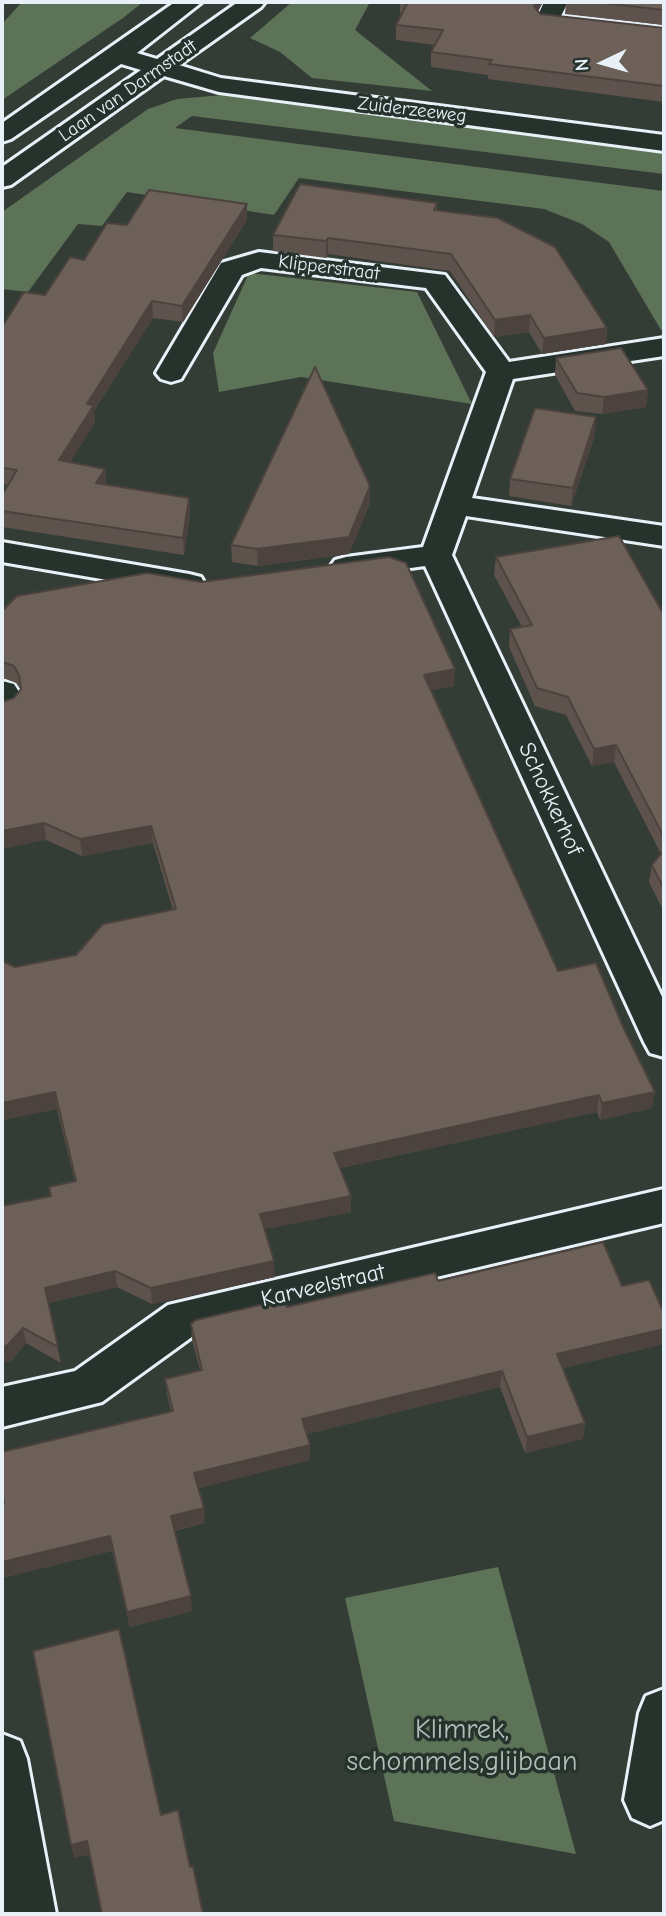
<!DOCTYPE html>
<html>
<head>
<meta charset="utf-8">
<style>
  body { margin:0 }
  #map { position:relative; width:666px; height:1916px; overflow:hidden; background:#343c36; font-family:"Comic Neue",sans-serif }
  canvas { display:block }
  .frame { position:absolute; inset:0; border:4px solid #e8f1f8; pointer-events:none }
  .north { position:absolute; left:568px; top:28px; width:70px; height:70px; -webkit-text-stroke:5px #26332d; paint-order:stroke; rotate:265deg; font-size:19px; font-weight:700; line-height:28px; text-align:center; color:#e8f1f8 }
  .north::after { content:''; display:block; margin:auto; width:24px; height:32px; background:#e8f1f8; clip-path:polygon(50% 0,100% 100%,50% 72%,0 100%) }
</style>
</head>
<body>
<div id="map">
<canvas width="666" height="1916"></canvas>
<div class="frame"></div>
<div class="north">N</div>
</div>
<script>
const ctx = document.querySelector('canvas').getContext('2d');
ctx.lineJoin = 'round';
function paint(path, color) { ctx.fillStyle = color; ctx.fill(path, 'evenodd'); }
const poly = rows => new Path2D(rows.map(r => 'M' + r).join(''));
function strokePath(path, color, width, dash) { ctx.strokeStyle = color; ctx.lineWidth = width; ctx.lineCap = dash ? 'butt' : 'round'; ctx.setLineDash(dash || []); ctx.stroke(path); }
function write(font, color, halo, rows, align = 'center') {
  ctx.font = font + ' "Comic Neue",sans-serif'; ctx.lineWidth = 7; ctx.setLineDash([]); ctx.textBaseline = 'middle'; ctx.strokeStyle = halo; ctx.fillStyle = color; for (const [text, x, y, turn = 0] of rows) {
    ctx.save(); ctx.translate(x, y); ctx.rotate((+turn || 0) * Math.PI / 180); ctx.textAlign = isNaN(turn) ? turn : align; if (halo) ctx.strokeText(text, 0, 0); ctx.fillText(text, 0, 0); ctx.restore();
  }
}
paint(poly([
  [22,2,143,2,123,18,2,100,2,24],
  [292,2,370,2,355,30,432,91,312,78,280,52,250,38],
  [223,95,664,153,664,174,192,116,175,128,664,191,664,329,661,330,609,242,582,224,544,209,299,178,274,215,127,192,102,226,78,224,28,292,2,289,2,212,148,109,177,99],
  [249,273,417,292,472,404,301,377,219,392,213,353],
  [498,1567,576,1854,394,1821,345,1598]
]), '#5c7357');
const minor = poly([
  [175,2,202,2,137,53,157,59,238,2,265,2,261,7,179,65,221,78,664,135,664,151,219,92,164,76,11,185,2,187,2,167,141,70,121,64,11,139,2,142,2,123,175,2],
  [544,2,568,2,561,16,664,28,664,42,539,27,535,22,544,2],
  [259,252,445,275,509,362,664,338,664,356,513,379,472,498,664,526,664,546,466,516,452,555,664,1001,664,1057,650,1053,644,1042,425,566,346,577,335,574,330,567,335,560,346,557,423,547,486,372,426,288,261,268,242,275,181,379,171,382,161,379,156,373,221,263,259,252],
  [2,542,189,574,201,577,205,584,201,591,189,594,2,562,2,542],
  [2,681,14,684,19,692,21,705,16,713,2,718,2,681],
  [664,1189,664,1223,196,1334,102,1402,2,1427,2,1387,75,1371,168,1305,664,1189],
  [664,1689,664,1820,650,1826,632,1818,624,1800,639,1713,646,1696,664,1689],
  [2,1734,20,1741,27,1759,56,1914,2,1914,2,1734]
]);
strokePath(minor, '#e8f1f8', 6);
paint(minor, '#26332d');
paint(poly([
  [400,2,543,2,538,11,540,14,664,28,664,102,488,79,488,75,431,67,431,52,435,45,396,40,396,25,402,13,400,13],
  [566,2,664,2,664,25,565,14],
  [437,203,437,210,607,328,606,344,542,354,529,332,494,337,450,271,328,254,326,258,273,251,273,235],
  [247,220,183,322,153,318,94,411,95,422,70,462,105,469,106,485,189,498,190,515,184,555,2,527,2,495,8,485,2,484,2,327,45,295,84,260,127,225],
  [556,358,648,390,646,407,602,414,575,411,555,375],
  [595,435,571,506,509,496,510,479],
  [370,503,349,554,258,566,232,562,231,545],
  [496,557,664,615,664,912,649,882,652,865,661,854,614,762,592,766,566,715,535,706,509,647,510,629,522,627,494,575],
  [2,611,454,686,431,690,558,971,652,1108,600,1120,597,1112,340,1168,351,1212,265,1229,275,1277,152,1304,117,1287,48,1303,61,1363,26,1343,11,1361,50,1196,49,1187,75,1182,57,1109,2,1120,2,961,15,967,76,955,173,910,153,843,82,856,46,840,14,698,21,690,16,683,3,678,2,679],
  [438,1281,622,1286,664,1344,563,1368,585,1423,583,1439,525,1453,500,1387,307,1434,310,1445,310,1460,198,1488,205,1523,175,1531,192,1611,130,1627,112,1551,2,1578,2,1505,171,1412,167,1394,165,1379,200,1370,192,1340,191,1324]
]), '#5d534c');
paint(poly([
  [536,2,543,2,533,21,534,6],
  [247,204,247,220,183,322,182,306],
  [328,238,328,254,326,258,326,241],
  [152,301,153,318,94,411,95,422,61,476,59,460,87,404],
  [530,315,529,332,494,337,495,320],
  [607,328,606,344,542,354,544,338],
  [648,390,646,407,602,414,604,397],
  [596,417,595,435,571,506,573,488],
  [105,469,106,485,96,483],
  [370,486,370,503,349,554,258,566,257,549],
  [189,498,190,515,184,555,183,538],
  [455,669,454,686,424,692,424,675],
  [616,745,614,762,592,766,594,749],
  [44,823,46,840,2,849,2,831],
  [151,826,153,843,82,856,80,839],
  [55,1092,57,1109,2,1120,2,1103],
  [655,1092,652,1108,600,1120,602,1103],
  [599,1095,597,1112,334,1169,334,1153],
  [351,1196,351,1212,261,1230,260,1214],
  [274,1261,275,1277,152,1304,151,1288],
  [115,1271,117,1287,47,1303,45,1288],
  [23,1328,26,1343,11,1361,2,1363,2,1347],
  [664,1329,664,1344,555,1370,557,1354],
  [502,1371,500,1387,303,1435,302,1419],
  [585,1423,583,1439,525,1453,527,1437],
  [310,1445,310,1460,196,1489,194,1473],
  [204,1508,205,1523,173,1531,171,1516],
  [110,1536,112,1551,2,1578,2,1562],
  [191,1596,192,1611,130,1627,127,1612],
  [87,1841,90,1855,74,1858,71,1845]
]), '#4c433e');
const building = poly([
  [408,2,536,2,534,6,540,14,664,28,664,86,489,64,492,60,431,52,443,30,396,25,408,2],
  [594,2,664,2,664,10,594,2],
  [300,184,437,203,434,210,498,218,555,247,607,328,544,338,530,315,495,320,451,254,328,238,326,241,273,235,300,184],
  [149,190,247,204,182,306,152,301,87,404,94,405,59,460,105,469,96,483,189,498,183,538,2,511,2,495,17,470,2,468,2,327,24,292,45,295,70,257,84,260,107,223,127,225,149,190],
  [621,348,648,390,604,397,577,393,556,358,621,348],
  [315,367,370,486,349,537,257,549,231,545,315,367],
  [535,408,596,417,573,488,510,479,535,408],
  [619,536,664,615,664,837,616,745,594,749,568,697,537,688,510,629,532,625,496,557,619,536],
  [389,557,406,563,455,669,424,675,558,971,596,963,624,1029,655,1092,602,1103,599,1095,334,1153,351,1196,260,1214,274,1261,151,1288,115,1271,45,1288,58,1347,23,1328,8,1345,2,1347,2,1206,51,1196,49,1187,76,1181,55,1092,2,1103,2,961,15,967,76,955,103,924,176,909,151,826,80,839,44,823,2,831,2,702,14,698,21,689,19,675,14,666,2,662,2,611,17,596,147,573,201,582,389,557],
  [664,850,664,889,652,865,664,850],
  [603,1242,622,1286,649,1280,664,1313,664,1329,557,1354,585,1423,527,1437,502,1371,302,1419,310,1445,194,1473,204,1508,171,1516,191,1596,127,1612,110,1536,2,1562,2,1505,4,1504,2,1490,2,1452,173,1411,165,1379,202,1370,191,1324,196,1320,285,1299,287,1307,435,1273,438,1281,603,1242],
  [119,1629,161,1815,178,1810,190,1867,193,1866,203,1914,102,1914,87,1841,71,1845,33,1651,119,1629]
]);
paint(building, '#6c6058');
strokePath(building, '#4c433e', 2);
write('19px', '#e8f1f8', '#26332d', [
  ["Laan van Darmstadt",128,91,-35],
  ["Zuiderzeeweg",412,110,7],
  ["Klipperstraat",329,268,7]
]);
write('23px', '#e8f1f8', '#26332d', [
  ["Schokkerhof",550,799,65],
  ["Karveelstraat",323,1286,-13]
]);
write('28px', '#b0bfb8', '#26332d', [
  ["Klimrek,",462,1730],
  ["schommels,glijbaan",462,1762]
]);
</script>
</body>
</html>
